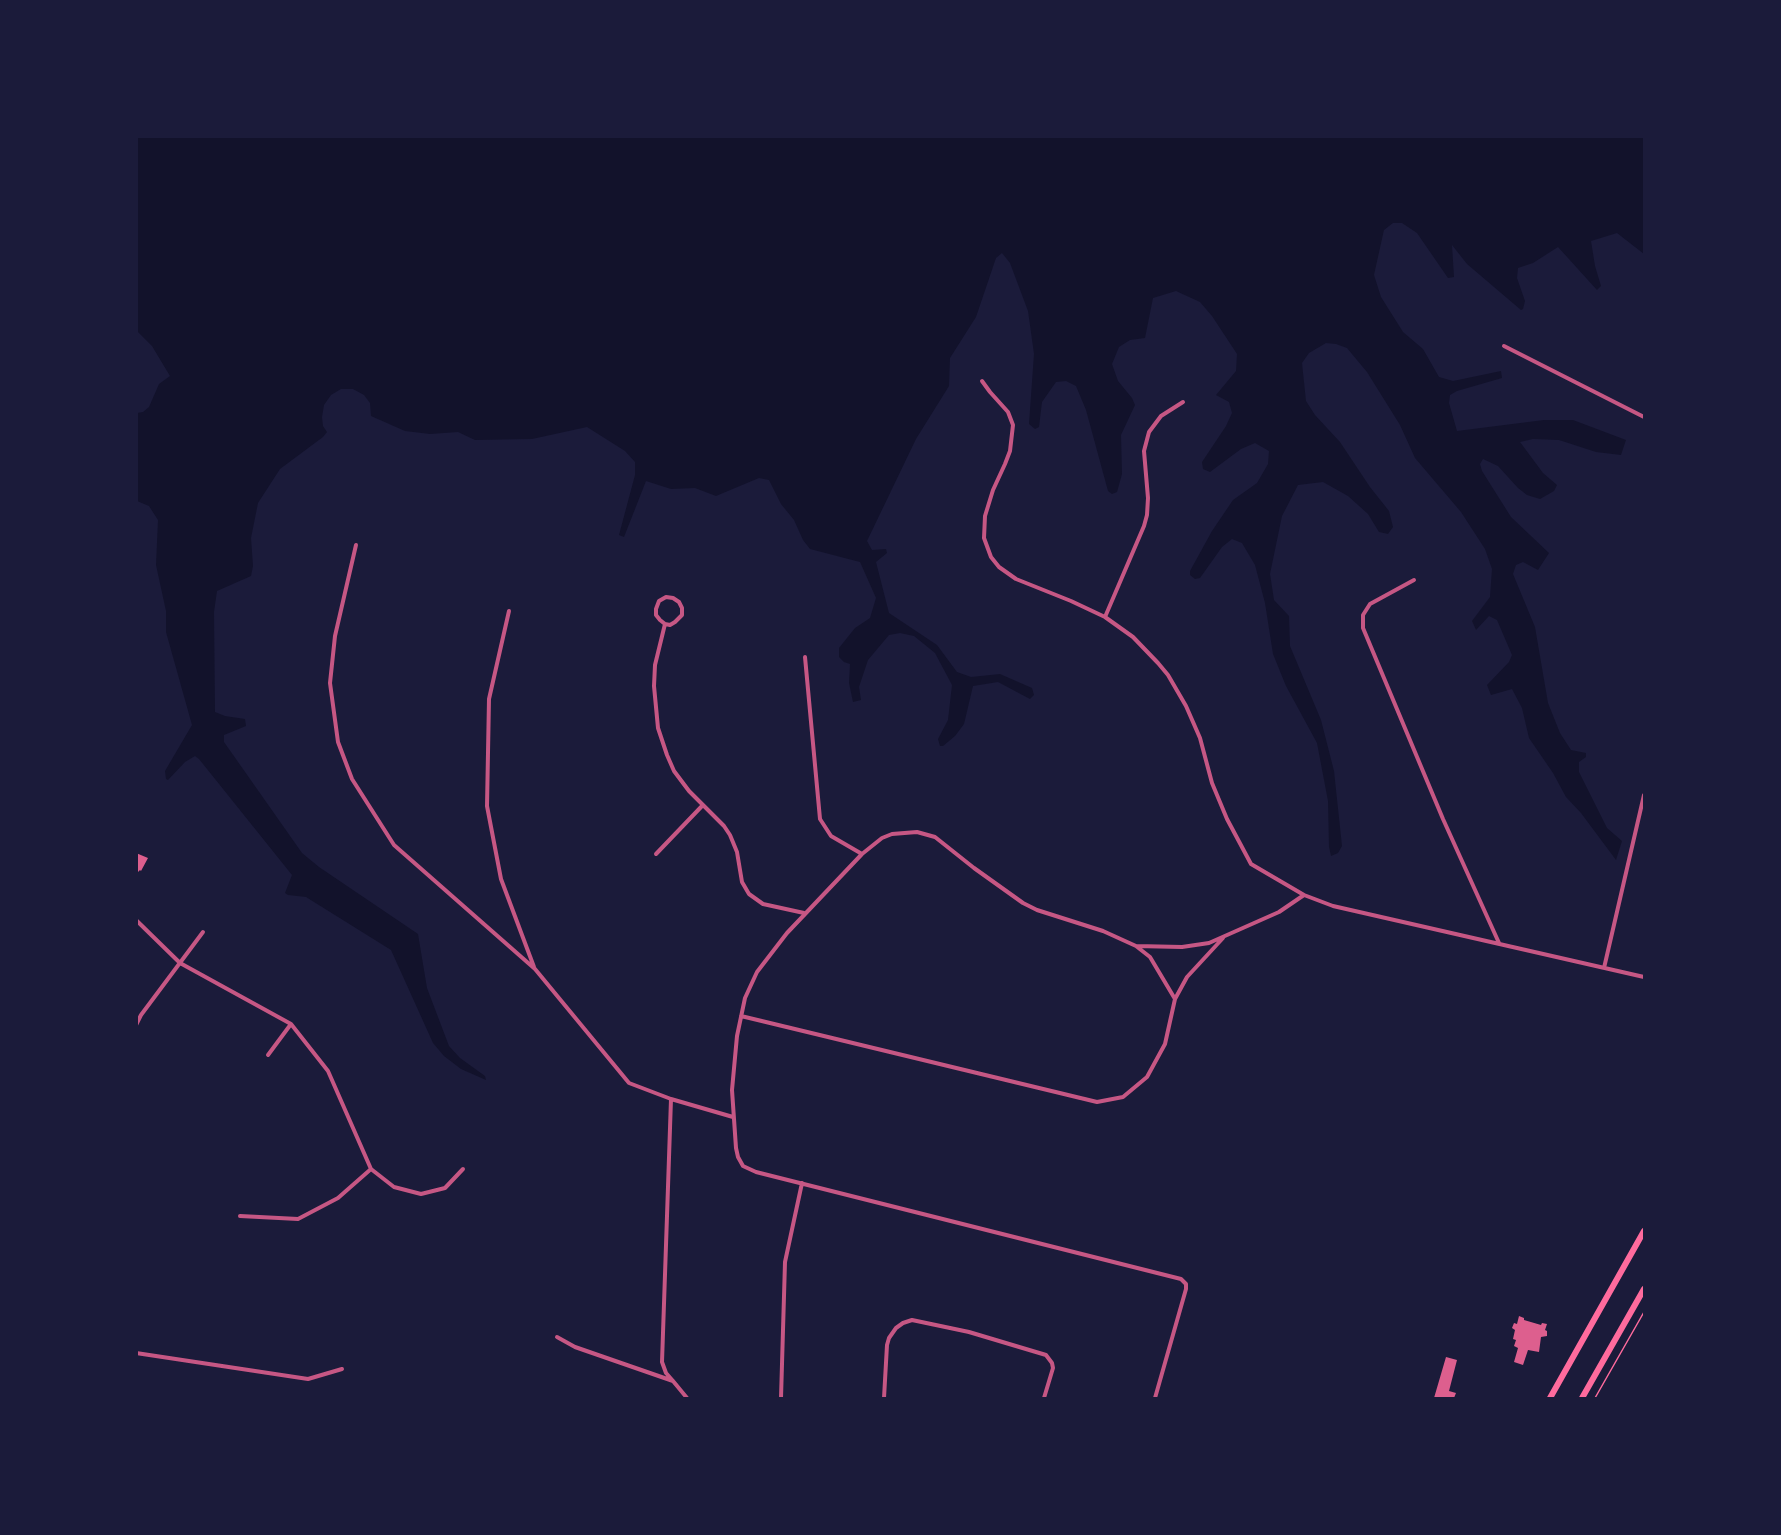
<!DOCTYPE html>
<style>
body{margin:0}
#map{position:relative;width:1781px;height:1535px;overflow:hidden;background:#1b1b3a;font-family:Lora,serif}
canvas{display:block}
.frame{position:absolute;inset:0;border:138px solid #1b1b3a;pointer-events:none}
</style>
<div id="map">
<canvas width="1781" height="1535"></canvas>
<div class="frame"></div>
</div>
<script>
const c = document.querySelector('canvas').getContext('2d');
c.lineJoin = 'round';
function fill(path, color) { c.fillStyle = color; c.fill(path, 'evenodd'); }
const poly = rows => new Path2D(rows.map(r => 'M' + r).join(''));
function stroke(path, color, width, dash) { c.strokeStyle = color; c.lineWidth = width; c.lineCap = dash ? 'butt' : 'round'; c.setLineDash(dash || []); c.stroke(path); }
const water = poly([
 [137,136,1644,137,1644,254,1617,233,1591,241,1595,266,1601,286,1597,290,1558,247,1533,263,1518,268,1517,278,1525,301,1523,309,1521,310,1467,264,1452,245,1454,277,1448,278,1417,233,1402,223,1393,223,1384,230,1374,275,1381,297,1398,324,1403,332,1423,349,1439,377,1453,381,1501,371,1502,378,1457,391,1450,395,1449,403,1457,431,1544,420,1573,420,1626,440,1621,455,1596,452,1559,440,1533,439,1520,442,1543,473,1557,485,1554,491,1540,499,1527,495,1518,488,1498,466,1483,459,1480,464,1482,471,1511,517,1549,553,1538,570,1523,562,1516,565,1513,574,1535,627,1548,703,1560,733,1571,750,1586,753,1586,757,1579,762,1579,772,1607,828,1622,841,1616,860,1581,813,1566,797,1553,773,1529,738,1522,708,1512,689,1491,695,1487,685,1509,662,1512,655,1497,620,1489,616,1476,630,1472,621,1490,597,1492,569,1485,549,1461,512,1415,458,1400,425,1367,372,1347,348,1336,344,1326,343,1309,353,1302,363,1306,401,1315,415,1340,442,1370,487,1389,511,1393,527,1388,534,1379,532,1368,514,1348,496,1323,482,1298,485,1282,516,1270,574,1274,600,1289,616,1290,646,1321,720,1334,771,1342,846,1338,853,1331,856,1329,847,1328,801,1317,743,1286,686,1273,654,1265,603,1255,565,1242,543,1232,539,1222,547,1200,578,1195,579,1190,575,1190,571,1212,531,1233,500,1257,483,1268,464,1269,451,1255,443,1241,449,1210,472,1203,469,1202,462,1226,426,1232,413,1229,402,1216,395,1236,371,1237,354,1212,316,1200,302,1176,291,1153,298,1145,338,1130,340,1119,347,1112,364,1118,381,1132,398,1135,405,1121,435,1122,474,1117,492,1112,494,1108,491,1086,410,1076,386,1066,381,1056,382,1042,402,1039,427,1035,429,1029,424,1034,354,1028,311,1010,263,1002,253,996,258,976,317,950,358,949,386,916,439,867,541,872,550,886,549,887,553,876,562,889,613,937,645,957,672,971,677,1000,674,1032,688,1034,695,1030,699,998,682,973,686,964,724,955,736,943,746,940,746,938,739,948,720,952,685,935,653,914,636,900,633,889,635,868,660,859,687,861,700,853,702,849,683,850,664,844,662,839,657,839,648,855,628,870,618,876,598,860,562,810,549,803,540,794,520,781,504,769,480,759,478,716,496,695,488,671,489,646,481,624,537,619,535,635,475,635,462,625,451,587,427,532,439,475,440,458,432,430,434,405,431,371,416,370,403,364,395,353,389,341,389,331,395,324,405,322,417,323,426,327,432,323,437,280,469,258,503,251,538,253,566,251,576,217,591,214,612,215,712,225,716,245,719,246,726,224,735,224,742,302,853,319,867,418,934,427,988,449,1046,460,1058,485,1076,486,1080,461,1069,444,1056,433,1043,391,950,306,897,288,895,285,893,292,875,199,759,195,756,185,762,168,780,166,779,165,771,192,725,166,632,166,611,156,565,158,520,149,506,137,501,137,413,143,412,149,407,159,384,170,376,152,346,137,331]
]);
const building = poly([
 [136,853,148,858,141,871,140,870,138,872,136,871],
 [1519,1316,1524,1318,1524,1320,1541,1325,1542,1323,1547,1324,1545,1330,1547,1331,1547,1336,1541,1337,1539,1352,1528,1350,1523,1365,1514,1362,1518,1348,1514,1346,1516,1340,1513,1339,1515,1330,1512,1328,1514,1323,1517,1324],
 [1446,1357,1457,1360,1449,1391,1456,1393,1454,1398,1434,1398]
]);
const path = poly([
 [1595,1398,1644,1312]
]);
const minor = poly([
 [1504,346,1644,417],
 [982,381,990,392,1008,412,1013,425,1010,451,1005,464,993,490,985,516,984,538,991,557,999,567,1016,579,1071,601,1105,617,1133,637,1158,663,1168,675,1186,706,1200,738,1212,783,1227,819,1251,864,1304,895,1333,906,1644,977],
 [356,545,335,636,330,683,338,742,352,779,394,845,535,969,629,1083,671,1099,733,1117],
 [1414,580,1370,604,1363,615,1363,628,1443,819,1499,943],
 [509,611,489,699,487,806,501,879,534,967],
 [1105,617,1144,526,1147,515,1148,498,1144,451,1149,432,1161,416,1183,402],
 [665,624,670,625,675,622,682,615,682,608,679,602,673,598,666,597,659,601,656,609,656,615,660,620,665,624,655,665,654,686,658,728,667,755,674,771,689,791,724,826,730,835,737,852,742,882,749,894,763,904,804,913],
 [805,657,820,819,831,836,862,854],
 [656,854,702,806],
 [136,920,180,963,291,1024,328,1071,371,1169,394,1187,421,1194,445,1188,463,1169],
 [1136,946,1150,957,1175,999],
 [1604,968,1644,795],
 [741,1016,1097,1102,1123,1097,1147,1077,1165,1044,1175,999,1187,977,1223,938],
 [136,1025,141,1015,203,932],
 [268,1055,291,1024],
 [671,1099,662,1362,666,1373,673,1381],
 [240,1216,298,1219,338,1198,371,1169],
 [557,1337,575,1347,673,1381,687,1398],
 [136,1353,308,1379,342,1369],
 [781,1398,785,1262,802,1183],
 [884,1398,887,1345,889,1338,896,1328,903,1323,912,1320,969,1332,1046,1355,1052,1363,1053,1368,1044,1398],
 [1155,1398,1186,1289,1186,1284,1181,1279,756,1172,743,1166,738,1157,736,1148,732,1090,737,1036,745,998,757,972,787,933,862,854,882,838,892,834,917,832,935,837,974,868,1023,903,1037,910,1103,931,1136,946,1182,947,1209,943,1279,912,1304,895]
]);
const primary = poly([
 [1550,1398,1644,1231],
 [1582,1398,1644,1289]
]);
fill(water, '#12122b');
fill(building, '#dd5f8e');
stroke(path, '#ff6b9d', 1.5);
stroke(minor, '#c65784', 4);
stroke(primary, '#ff6b9d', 6);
</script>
